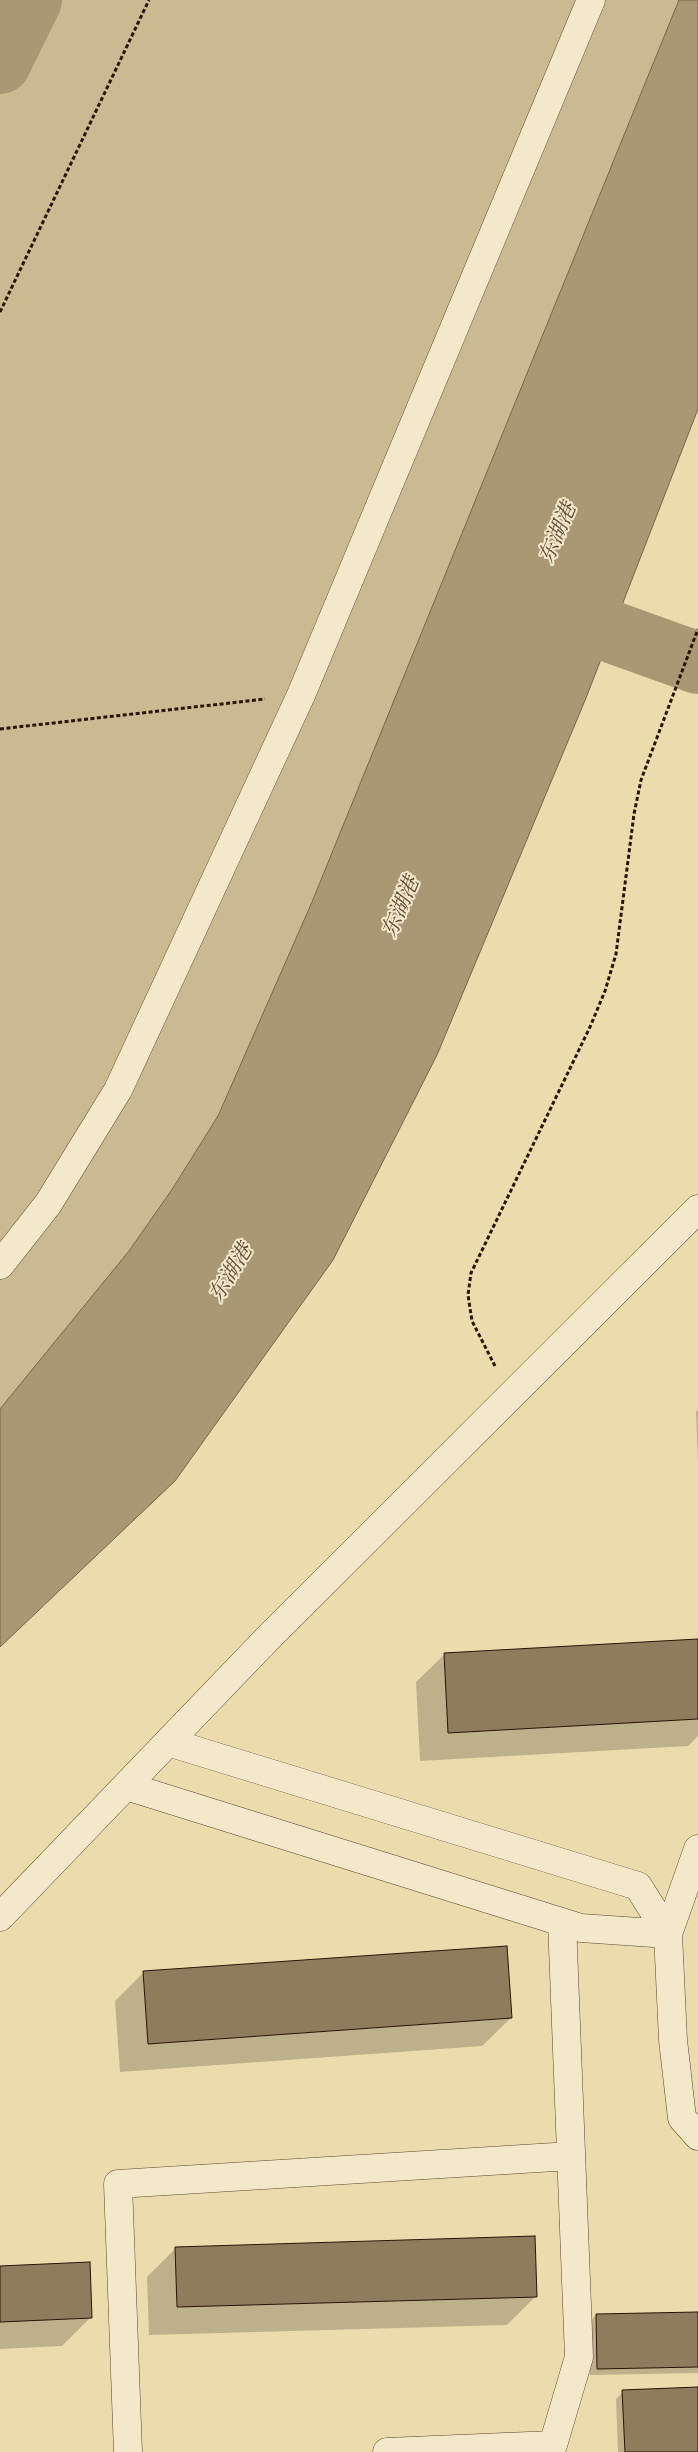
<!DOCTYPE html>
<meta charset="utf-8">
<style>
body{margin:0}
canvas{display:block;background:#ecdcad}
</style>
<canvas width="698" height="2452"></canvas>
<script>
const c = document.querySelector('canvas').getContext('2d');
c.lineJoin = 'round';
function fill(path, color) { c.fillStyle = color; c.fill(path, 'evenodd'); }
const poly = rows => new Path2D(rows.map(r => 'M' + r).join(''));
function stroke(path, color, width, dash) { c.strokeStyle = color; c.lineWidth = width; c.lineCap = dash ? 'butt' : 'round'; c.setLineDash(dash || []); c.stroke(path); }
function drawText(font, color, halo, rows, align = 'center') {
  c.font = font + ' Vollkorn,"Noto Serif SC",serif'; c.lineWidth = 4; c.setLineDash([]); c.textBaseline = 'middle'; c.strokeStyle = halo; c.fillStyle = color; for (const [text, x, y, turn = 0] of rows) {
    c.save(); c.translate(x, y); c.rotate((+turn || 0) * Math.PI / 180); c.textAlign = isNaN(turn) ? turn : align; if (halo) c.strokeText(text, 0, 0); c.fillText(text, 0, 0); c.restore();
  }
}
const green = poly([
 [0,0,679,0,312,902,218,1116,173,1188,129,1251,0,1409]
]);
const water = poly([
 [679,0,698,0,698,409,586,698,437,1055,333,1260,175,1481,0,1647,0,1409,129,1251,173,1188,218,1116,312,902,679,0]
]);
const shadow = poly([
 [698,1410,698,1465,696,1412],
 [698,1640,698,1736,688,1746,420,1761,416,1682,445,1654],
 [144,1972,511,2018,482,2046,120,2072,115,2001],
 [176,2248,536,2296,507,2325,149,2335,147,2277],
 [0,2268,91,2317,62,2346,0,2349],
 [698,2314,698,2373,590,2375,589,2322,596,2315],
 [698,2388,698,2452,618,2452,616,2399,623,2392]
]);
const river = poly([
 [0,63,31,0],
 [531,603,698,663]
]);
const building = poly([
 [698,1639,698,1719,448,1733,444,1653,698,1639],
 [507,1946,512,2018,148,2044,143,1971,507,1946],
 [535,2236,537,2297,177,2307,175,2247,535,2236],
 [90,2262,92,2318,0,2322,0,2266,90,2262],
 [698,2312,698,2367,597,2369,596,2314,698,2312],
 [698,2387,698,2452,625,2452,622,2390,698,2387]
]);
const path = poly([
 [0,312,149,0],
 [0,729,265,699],
 [495,1366,472,1321,468,1295,471,1273,590,1027,605,991,616,954,634,814,641,780,698,629]
]);
const minor = poly([
 [0,1265,48,1204,118,1090,301,695,591,0],
 [126,1786,581,1928,668,1934,638,1886,168,1742],
 [698,1849,668,1934,673,2040,682,2118,698,2136],
 [0,1917,268,1638,698,1209],
 [128,2452,118,2184,571,2156],
 [387,2452,553,2445,579,2357,562,1922]
]);
const waterNames = [
 ["东湖港",560,534,-67],
 ["东湖港",403,908,-67],
 ["东湖港",233,1274,-59]
];
fill(green, '#cbba91');
fill(water, '#aa9875');
stroke(water, '#776349', 1);
fill(shadow, '#0003');
stroke(river, '#aa9875', 62);
fill(building, '#8f7c5d');
stroke(building, '#2a1307', 1);
stroke(minor, '#5a4530', 29);
stroke(path, '#2a1307', 3, [4, 2.5]);
stroke(minor, '#f3e8ca', 28);
drawText('italic 21px', '#5d4833', '#f3e8ca', waterNames);
</script>
